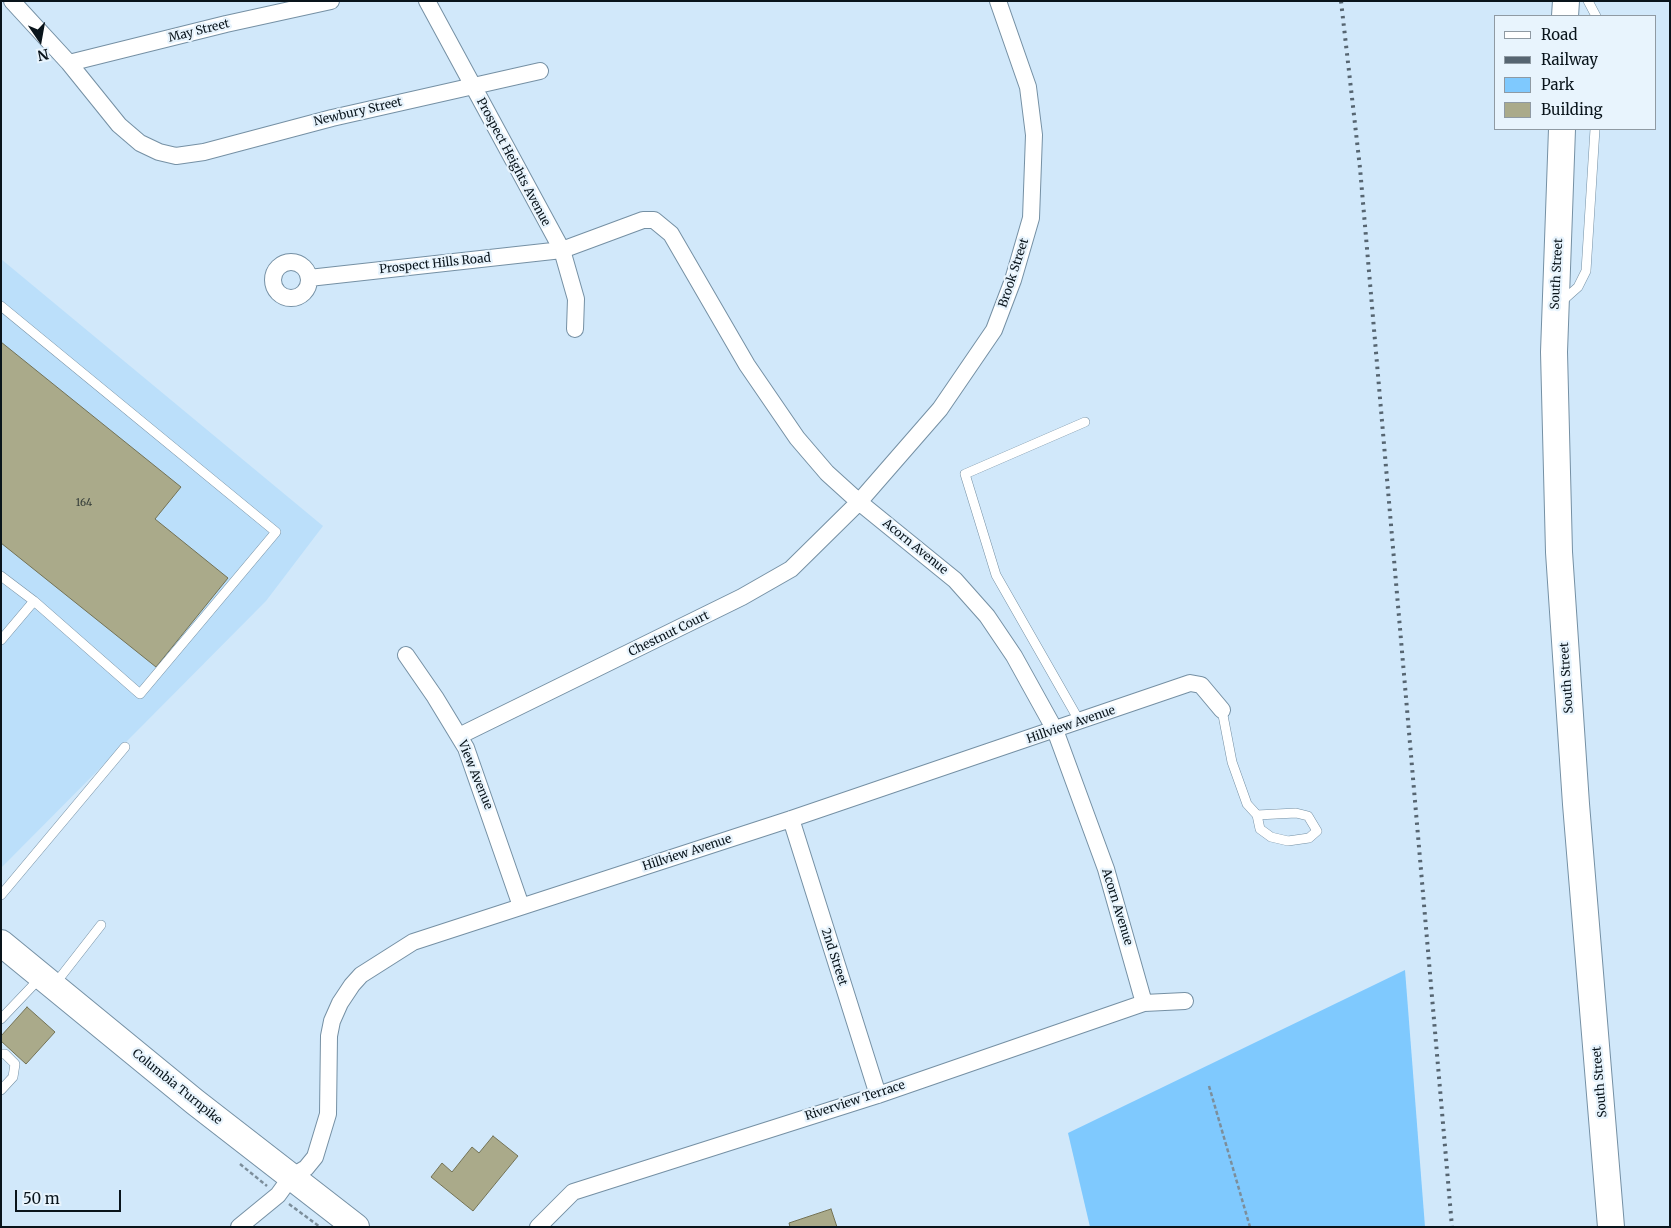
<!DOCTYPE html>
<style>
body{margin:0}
#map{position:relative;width:1671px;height:1228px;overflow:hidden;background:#d1e8fa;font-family:Merriweather,serif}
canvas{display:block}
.frame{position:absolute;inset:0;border:2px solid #09141b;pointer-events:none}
.legend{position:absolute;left:1494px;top:15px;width:162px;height:115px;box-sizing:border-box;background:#e8f4fd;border:1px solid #8f9aa3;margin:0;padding:6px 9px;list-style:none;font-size:15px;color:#09141b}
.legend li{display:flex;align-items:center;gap:10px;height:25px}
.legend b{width:25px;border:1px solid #8f9aa3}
.north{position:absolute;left:15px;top:15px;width:50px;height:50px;-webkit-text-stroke:4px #e8f4fd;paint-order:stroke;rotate:168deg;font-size:14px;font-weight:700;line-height:20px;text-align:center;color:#09141b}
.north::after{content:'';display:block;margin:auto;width:18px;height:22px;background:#09141b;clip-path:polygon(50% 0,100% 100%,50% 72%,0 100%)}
.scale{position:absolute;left:15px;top:1190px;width:106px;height:22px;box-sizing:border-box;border:2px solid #09141b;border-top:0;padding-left:6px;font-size:15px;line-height:18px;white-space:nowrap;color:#09141b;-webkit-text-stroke:4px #e8f4fd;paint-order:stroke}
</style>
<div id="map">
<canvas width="1671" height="1228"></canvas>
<div class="frame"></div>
<ul class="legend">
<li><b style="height:6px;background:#fff"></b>Road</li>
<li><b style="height:6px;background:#566571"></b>Railway</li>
<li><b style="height:14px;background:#7fc9fe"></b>Park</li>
<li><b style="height:14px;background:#aaaa8a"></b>Building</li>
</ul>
<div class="north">N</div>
<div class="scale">50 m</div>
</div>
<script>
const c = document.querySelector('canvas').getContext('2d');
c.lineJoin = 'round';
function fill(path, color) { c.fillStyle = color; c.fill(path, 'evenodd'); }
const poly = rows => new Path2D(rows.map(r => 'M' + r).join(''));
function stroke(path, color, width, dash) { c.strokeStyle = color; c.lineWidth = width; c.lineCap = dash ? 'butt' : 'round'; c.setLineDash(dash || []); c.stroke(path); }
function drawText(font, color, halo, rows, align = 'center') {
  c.font = font + ' Merriweather,serif'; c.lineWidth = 4.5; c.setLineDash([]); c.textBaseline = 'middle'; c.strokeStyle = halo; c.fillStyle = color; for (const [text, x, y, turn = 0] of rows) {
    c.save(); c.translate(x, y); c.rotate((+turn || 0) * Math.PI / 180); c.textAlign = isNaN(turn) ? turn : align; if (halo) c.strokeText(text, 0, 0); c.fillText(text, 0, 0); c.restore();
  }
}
const built = poly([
 [1,259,323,526,266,601,1,868]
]);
const green = poly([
 [1405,970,1425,1227,1090,1227,1068,1133]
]);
const building = poly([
 [1,342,181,487,155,519,228,578,156,667,1,543,1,342],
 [27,1007,55,1032,26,1064,1,1041,1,1036,27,1007],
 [493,1136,518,1156,473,1211,431,1177,442,1163,452,1172,472,1147,479,1153,493,1136],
 [831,1209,837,1227,790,1227,789,1223,831,1209]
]);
const path = poly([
 [1209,1086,1250,1227],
 [240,1164,267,1186],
 [289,1204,320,1227]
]);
const service = poly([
 [1588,1,1596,16],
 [1560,303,1578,287,1586,271,1595,129],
 [1,306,276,532,140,694,34,601,1,640],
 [1,576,34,601],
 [1222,710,1232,762,1247,804,1257,815,1296,813,1308,816,1317,831,1309,838,1288,841,1271,837,1260,829,1257,815],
 [1080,722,996,575,965,474,1085,422],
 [1,895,125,747],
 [55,984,101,925],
 [1,1019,40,978],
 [1,1054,5,1054,15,1064,13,1077,1,1090]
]);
const minor = poly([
 [12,1,69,63,119,125,140,143,159,152,176,156,204,152,332,118,540,71],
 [427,1,562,250,576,299,575,329],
 [69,63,226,24,331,1],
 '273 280a18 18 0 1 1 36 0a18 18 0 1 1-36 0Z',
 [309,278,562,250,643,220,654,220,671,234,747,365,797,438,827,473,859,502,955,580,987,616,1014,656,1055,730,1106,869,1144,1003],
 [406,655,435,697,466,748,521,906],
 [459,736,742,597,791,569,859,502,940,409,994,330,1013,280,1031,218,1034,135,1028,87,998,1],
 [791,819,878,1095],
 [239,1227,278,1195,291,1177,306,1168,315,1157,328,1114,329,1036,332,1021,340,1003,352,985,361,975,413,942,791,819,1190,683,1201,685,1222,710],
 [538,1227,573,1192,878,1095,1144,1003,1185,1001]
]);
const primary = poly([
 [1565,16,1566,1],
 [1562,129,1554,352,1559,552,1576,804,1611,1227],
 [1,943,195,1102,356,1227]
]);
const rail = poly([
 [1341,1,1360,168,1452,1227]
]);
const numberNames = [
 ["164",84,503]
];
const streetNames = [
 ["May Street",199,31,-14],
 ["Newbury Street",358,112,-13],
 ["Prospect Heights Avenue",513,162,62],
 ["Prospect Hills Road",435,264,-6],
 ["Brook Street",1014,273,-72],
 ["South Street",1557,274,-87],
 ["Acorn Avenue",915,547,39],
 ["Chestnut Court",669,634,-26],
 ["South Street",1567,678,-94],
 ["Hillview Avenue",1071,725,-19],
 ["View Avenue",475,775,68],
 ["Hillview Avenue",687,853,-18],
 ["Acorn Avenue",1117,907,73],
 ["2nd Street",834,957,72],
 ["South Street",1600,1082,-95],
 ["Columbia Turnpike",177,1087,39],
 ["Riverview Terrace",855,1101,-18]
];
fill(built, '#bbdffa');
fill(green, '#7fc9fe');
fill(building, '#aaaa8a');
stroke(building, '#737255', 1);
stroke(service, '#7590a4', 10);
stroke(minor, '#7590a4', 18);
stroke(primary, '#7590a4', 28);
stroke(path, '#7c8e9b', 2.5, [4, 2.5]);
stroke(service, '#fff', 9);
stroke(minor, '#fff', 16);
stroke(primary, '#fff', 26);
stroke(rail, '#566571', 4, [2.5, 5]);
drawText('10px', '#313a37', null, numberNames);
drawText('12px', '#09141b', '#e8f4fd', streetNames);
</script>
